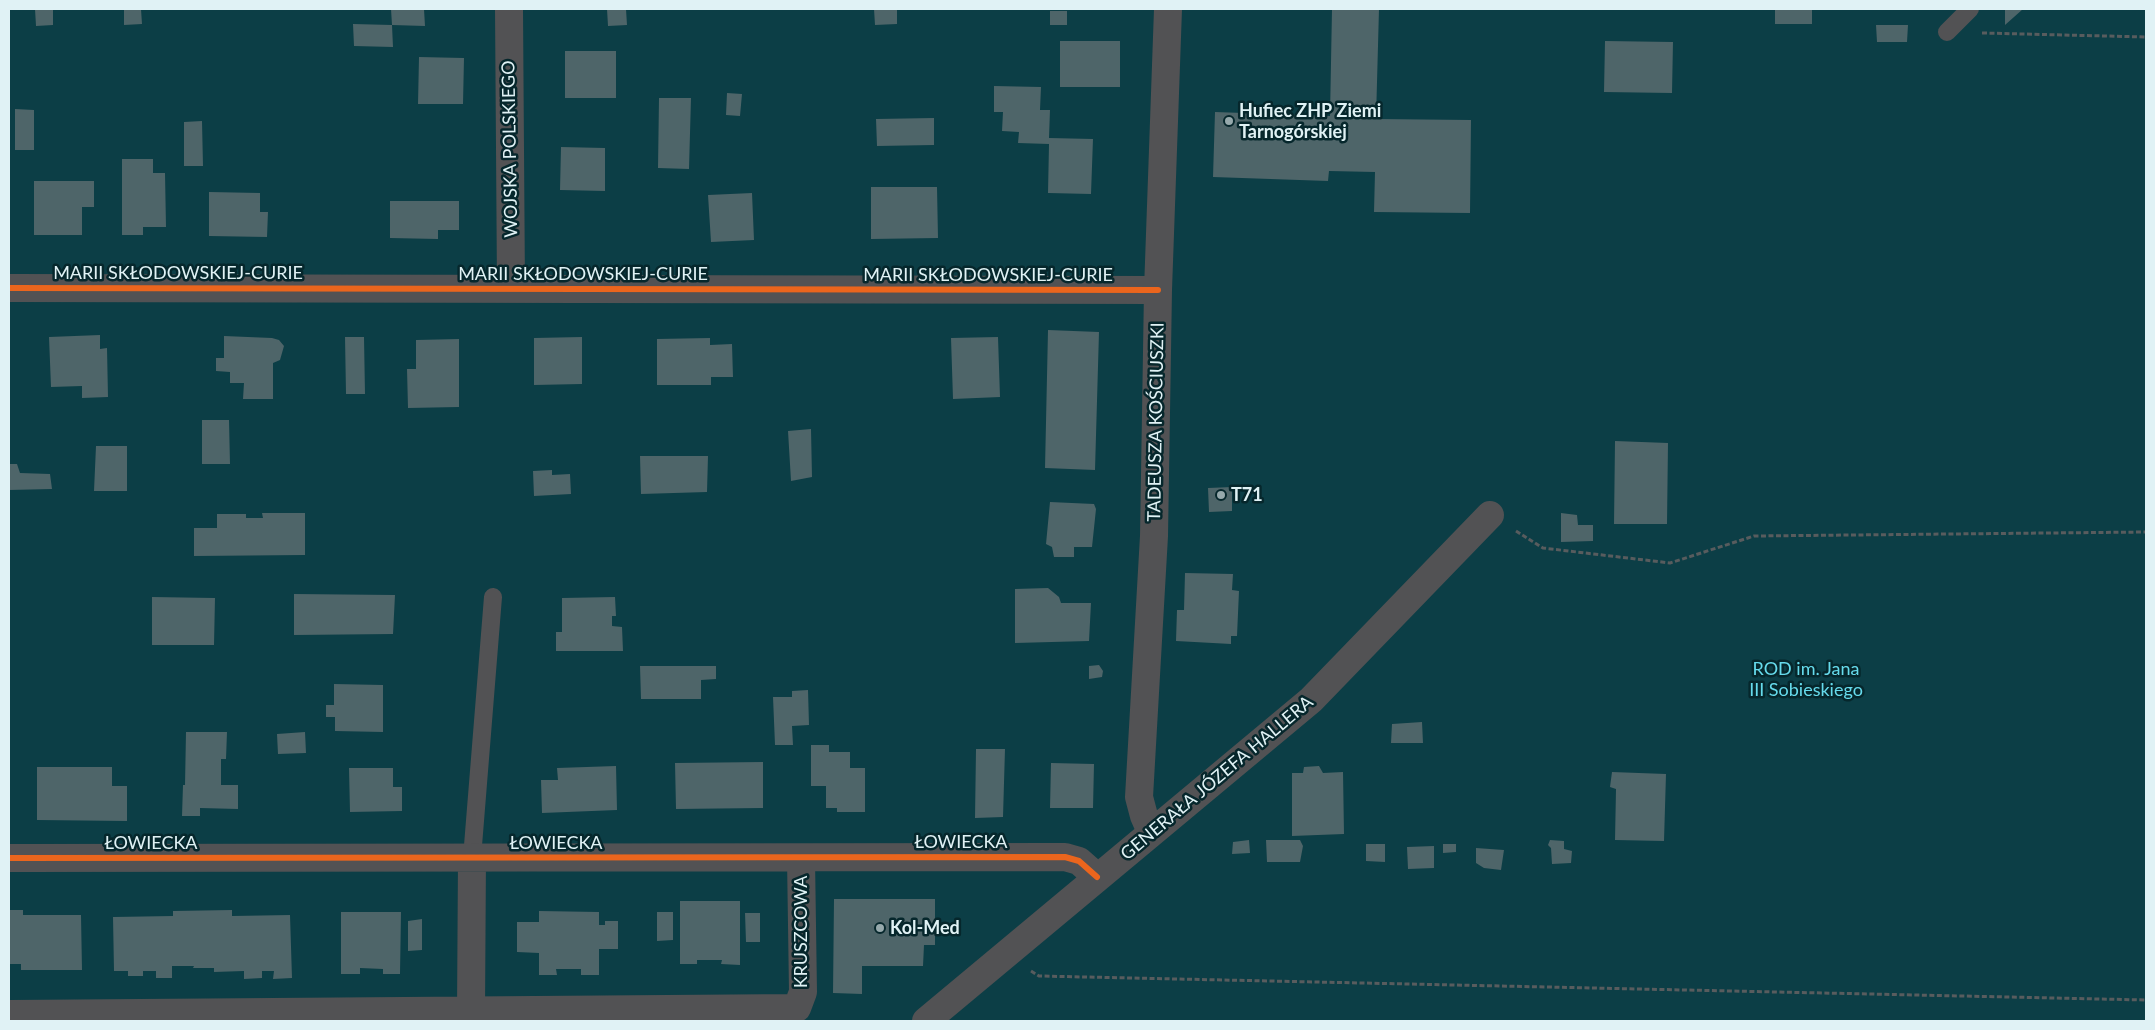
<!DOCTYPE html>
<meta charset="utf-8">
<style>
body{margin:0}
#map{position:relative;width:2155px;height:1030px;overflow:hidden;background:#0e2124;font-family:Lato,sans-serif}
canvas{display:block}
.frame{position:absolute;inset:0;border:10px solid #e0f2f5;pointer-events:none}
</style>
<div id="map">
<canvas width="2155" height="1030"></canvas>
<div class="frame"></div>
</div>
<script>
const c = document.querySelector('canvas').getContext('2d');
c.lineJoin = 'round';
function fill(path, color) { c.fillStyle = color; c.fill(path, 'evenodd'); }
const poly = rows => new Path2D(rows.map(r => 'M' + r).join(''));
function stroke(path, color, width, dash) { c.strokeStyle = color; c.lineWidth = width; c.lineCap = dash ? 'butt' : 'round'; c.setLineDash(dash || []); c.stroke(path); }
function drawText(font, color, halo, rows, align = 'center') {
  c.font = font + ' Lato,sans-serif'; c.lineWidth = 5; c.setLineDash([]); c.textBaseline = 'middle'; c.strokeStyle = halo; c.fillStyle = color; for (const [text, x, y, turn = 0] of rows) {
    c.save(); c.translate(x, y); c.rotate((+turn || 0) * Math.PI / 180); c.textAlign = isNaN(turn) ? turn : align; if (halo) c.strokeText(text, 0, 0); c.fillText(text, 0, 0); c.restore();
  }
}
const green = poly([
 [9,9,2146,9,2146,1021,9,1021]
]);
const building = poly([
 [35,9,53,9,53,25,36,26],
 [124,9,141,9,142,24,124,25],
 [391,9,424,9,425,26,392,25],
 [607,9,626,9,627,25,608,26],
 [874,9,897,9,897,24,875,25],
 [1332,9,1379,9,1376,119,1471,120,1470,213,1374,212,1375,172,1329,171,1328,181,1213,177,1215,112,1330,116],
 [1775,9,1812,9,1812,24,1775,24],
 [2005,9,2023,9,2005,25],
 [1050,11,1067,11,1067,25,1050,25],
 [353,24,392,25,393,47,354,46],
 [1876,25,1908,25,1907,42,1877,42],
 [1060,41,1120,41,1120,87,1060,87],
 [1605,41,1673,42,1672,93,1604,92],
 [565,51,616,51,616,98,565,98],
 [419,57,464,58,463,104,418,104],
 [994,86,1041,87,1040,110,1050,110,1049,138,1093,139,1091,194,1048,193,1049,144,1018,143,1019,132,1002,131,1003,112,994,112],
 [727,93,742,94,740,116,726,115],
 [659,98,691,98,689,169,658,168],
 [15,109,34,110,34,150,15,150],
 [934,118,934,145,877,146,876,119],
 [202,121,203,166,184,166,184,122],
 [561,147,605,148,605,191,560,190],
 [122,159,153,159,153,173,165,173,166,227,143,227,143,235,122,235],
 [34,181,94,181,94,207,82,207,82,235,34,235],
 [871,187,937,187,938,238,871,239],
 [209,192,260,193,260,212,268,212,267,237,209,236],
 [752,193,754,240,711,242,708,195],
 [390,201,459,201,459,230,438,230,438,239,390,238],
 [1048,330,1099,332,1095,470,1045,468],
 [100,335,100,349,107,348,108,397,82,398,82,386,51,387,49,337],
 [224,336,272,338,279,340,284,346,280,360,273,363,273,399,243,399,244,383,230,383,230,372,216,371,216,358,224,358],
 [345,337,364,337,365,394,346,394],
 [582,337,582,384,534,385,534,338],
 [998,337,1000,397,953,399,951,338],
 [710,338,710,345,732,344,733,377,711,377,711,385,657,385,657,339],
 [459,339,459,407,408,408,407,369,416,369,416,340],
 [202,420,229,420,230,464,202,464],
 [811,429,812,477,791,481,788,431],
 [1615,441,1668,443,1667,524,1614,524],
 [96,446,127,446,127,491,94,491],
 [640,456,708,456,707,492,641,494],
 [9,464,17,464,20,473,50,474,52,489,9,490],
 [552,470,552,475,570,474,571,494,534,496,533,471],
 [1232,487,1232,511,1209,512,1208,488],
 [1050,502,1094,504,1096,509,1092,547,1074,547,1074,557,1054,557,1052,547,1046,544],
 [262,513,305,513,305,555,194,556,194,528,217,528,217,514,246,514,246,518,263,518],
 [1561,513,1577,515,1578,525,1593,525,1593,541,1561,542],
 [1185,573,1233,574,1232,590,1239,591,1237,636,1231,636,1231,644,1176,641,1177,610,1184,610],
 [1048,588,1059,597,1061,603,1091,603,1089,641,1015,643,1015,589],
 [294,594,395,595,393,634,294,635],
 [152,597,215,598,214,645,152,645],
 [615,597,616,616,612,616,612,626,622,627,623,651,556,651,556,632,562,632,562,598],
 [1099,665,1103,671,1102,677,1089,679,1089,666],
 [640,666,716,666,716,679,701,680,701,699,641,699],
 [334,684,383,685,383,732,335,731,335,717,326,717,326,705,334,705],
 [808,690,809,725,792,726,793,745,775,745,773,697,792,697,792,691],
 [1422,722,1423,743,1391,743,1392,724],
 [186,732,227,732,226,759,221,759,221,785,238,785,238,809,200,808,200,816,182,816,183,785,185,785],
 [305,732,306,753,278,754,277,734],
 [811,745,829,745,829,752,850,752,850,768,865,768,865,812,837,812,837,808,826,808,826,786,811,786],
 [976,749,1005,749,1003,817,975,818],
 [763,762,763,808,676,809,675,763],
 [1051,763,1094,764,1093,808,1050,808],
 [616,766,617,810,542,813,541,780,558,780,557,768],
 [1319,766,1323,773,1343,772,1344,834,1292,836,1292,773,1303,773,1304,767],
 [37,767,112,767,112,786,127,786,127,821,37,820],
 [349,768,393,768,393,787,402,787,402,811,350,812],
 [1612,772,1666,774,1664,841,1615,840,1616,789,1610,787],
 [1249,840,1250,853,1232,854,1233,842],
 [1266,840,1300,840,1303,846,1300,862,1267,862],
 [1550,840,1564,841,1564,849,1572,851,1571,863,1552,864,1551,848,1548,845],
 [1366,844,1385,844,1385,862,1366,861],
 [1443,844,1456,844,1456,852,1443,853],
 [1434,846,1434,868,1408,869,1407,847],
 [1476,848,1504,850,1501,870,1484,868,1476,863],
 [834,899,935,899,935,945,924,945,923,966,862,966,862,994,833,993],
 [680,901,740,901,740,965,721,964,722,960,697,960,697,964,680,964],
 [9,910,23,910,23,915,81,915,82,970,21,970,21,964,9,964],
 [232,910,232,916,290,915,292,978,273,979,274,971,262,971,262,978,244,979,244,971,214,972,214,968,193,968,194,966,172,966,172,978,156,978,156,971,143,971,143,976,128,976,128,971,114,971,113,917,173,916,173,911],
 [539,911,599,912,599,925,605,925,605,921,618,921,618,949,599,949,599,975,581,975,581,969,556,969,557,975,539,975,539,953,517,952,517,922,539,922],
 [341,912,401,912,400,974,383,974,383,969,360,968,360,974,341,974],
 [657,912,673,912,673,940,657,941],
 [745,913,760,913,760,942,746,942],
 [422,919,422,950,408,951,408,921]
]);
const path = poly([
 [1982,33,2146,37],
 [1516,531,1543,548,1670,563,1754,536,2146,532],
 [1031,971,1039,976,2146,1000]
]);
const service = poly([
 [1947,32,1970,9],
 [472,858,493,597]
]);
const minor = poly([
 [509,9,511,289],
 [9,288,1158,290],
 [1151,832,1144,816,1139,797,1154,536,1158,290,1168,9],
 [9,858,1065,857,1079,861,1097,877],
 [471,1011,472,858],
 [9,1014,797,1008,803,992,801,858],
 [926,1021,1311,700,1490,515]
]);
const cycleway = poly([
 [9,288,1158,290],
 [9,858,1065,857,1079,861,1097,877]
]);
const markers = [
 [1229,121,5,"#96a9ac"],
 [1221,495,5,"#96a9ac"],
 [880,928,5,"#96a9ac"]
];
const poiNames = [
 ["Hufiec ZHP Ziemi",1239,111],
 ["Tarnogórskiej",1239,132],
 ["T71",1231,495],
 ["Kol-Med",890,928]
];
const streetNames = [
 ["WOJSKA POLSKIEGO",510,149,-91],
 ["MARII SKŁODOWSKIEJ-CURIE",178,273],
 ["MARII SKŁODOWSKIEJ-CURIE",583,274],
 ["MARII SKŁODOWSKIEJ-CURIE",988,275],
 ["TADEUSZA KOŚCIUSZKI",1156,422,-89],
 ["GENERAŁA JÓZEFA HALLERA",1217,778,-40],
 ["ŁOWIECKA",961,842],
 ["ŁOWIECKA",151,843],
 ["ŁOWIECKA",556,843],
 ["KRUSZCOWA",801,932,-90]
];
const parkNames = [
 ["ROD im. Jana",1806,669],
 ["III Sobieskiego",1806,690]
];
fill(green, '#0c3e46');
fill(building, '#4e6569');
stroke(path, '#585c5e', 3, [5, 2.5]);
stroke(service, '#525254', 18);
stroke(minor, '#525254', 28);
stroke(cycleway, '#eb651d', 6);
for (const [x, y, r, color] of markers) { const dot = new Path2D(); dot.arc(x, y, r, 0, 2 * Math.PI); c.fillStyle = color; c.fill(dot); stroke(dot, '#06272c', 2); }
drawText('bold 18px', '#e0f2f5', '#06272c', poiNames, 'left');
drawText('18px', '#e0f2f5', '#06272c', streetNames);
drawText('18px', '#66dbec', '#06272c', parkNames);
</script>
